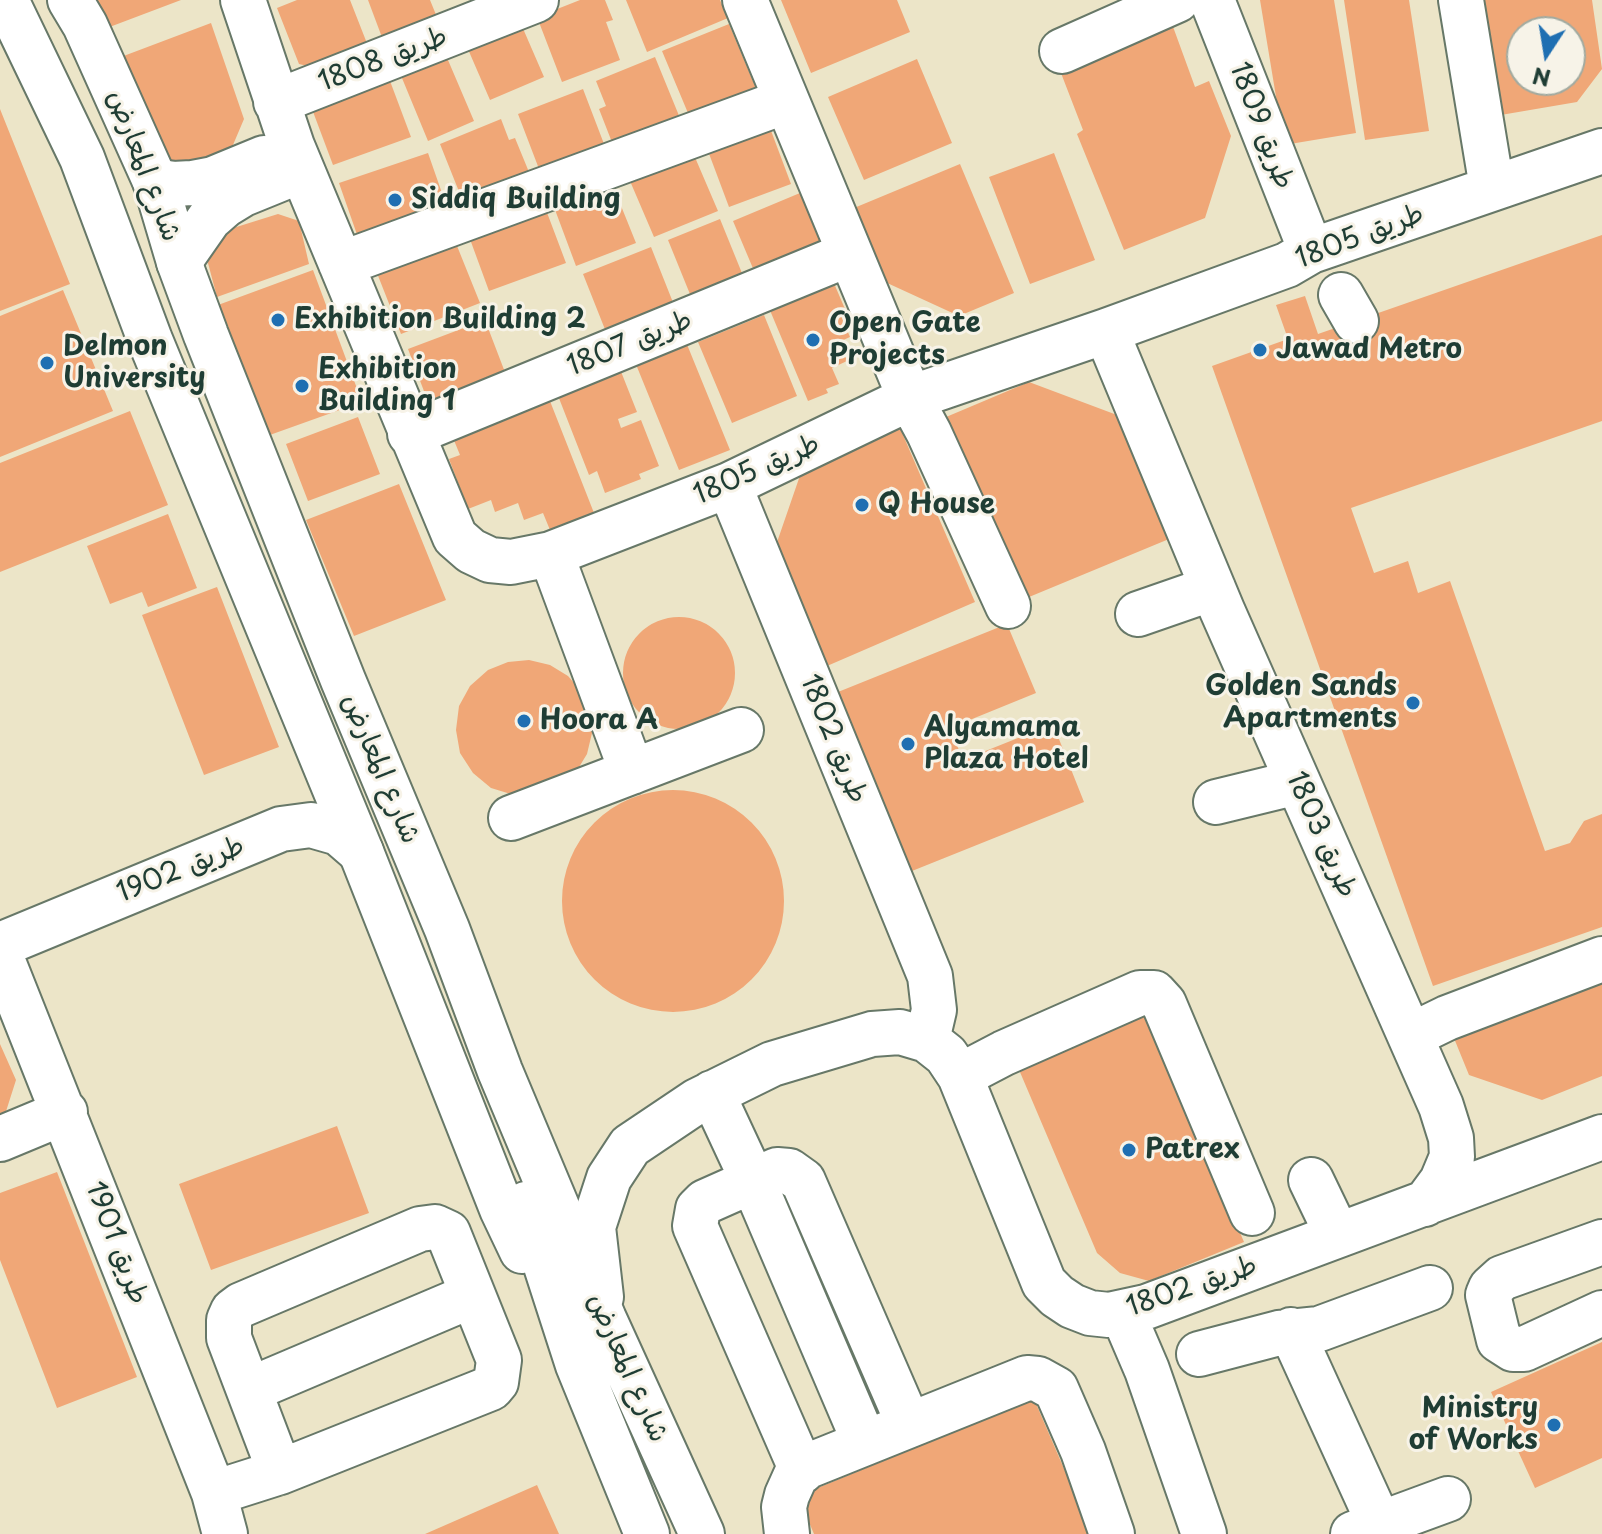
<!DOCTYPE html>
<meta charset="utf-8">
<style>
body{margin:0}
#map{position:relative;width:1602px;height:1534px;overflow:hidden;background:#ece5c8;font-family:"Playpen Sans",sans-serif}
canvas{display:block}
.north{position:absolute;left:1506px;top:16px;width:80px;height:80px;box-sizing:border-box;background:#f7f3e8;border:2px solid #a1aaa0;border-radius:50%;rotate:192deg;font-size:22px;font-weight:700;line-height:32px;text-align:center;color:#1f3d34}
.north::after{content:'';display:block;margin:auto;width:28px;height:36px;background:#1f6fb2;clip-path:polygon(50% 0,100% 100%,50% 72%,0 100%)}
</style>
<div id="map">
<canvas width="1602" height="1534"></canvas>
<div class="north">N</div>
</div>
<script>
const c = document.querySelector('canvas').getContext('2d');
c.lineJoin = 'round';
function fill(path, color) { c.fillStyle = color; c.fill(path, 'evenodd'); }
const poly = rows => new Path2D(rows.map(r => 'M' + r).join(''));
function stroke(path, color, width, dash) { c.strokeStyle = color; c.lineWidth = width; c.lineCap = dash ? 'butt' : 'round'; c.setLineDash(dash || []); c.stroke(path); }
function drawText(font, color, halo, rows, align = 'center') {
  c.font = font + ' "Playpen Sans","Playpen Sans Arabic",sans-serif'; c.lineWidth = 6; c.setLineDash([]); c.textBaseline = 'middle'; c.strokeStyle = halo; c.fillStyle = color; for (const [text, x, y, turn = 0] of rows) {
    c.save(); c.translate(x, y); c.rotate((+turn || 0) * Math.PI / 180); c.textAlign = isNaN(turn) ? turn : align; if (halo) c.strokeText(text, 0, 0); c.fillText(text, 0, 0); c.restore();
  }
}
const building = poly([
 [87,0,181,0,99,31],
 [297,0,350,0,370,51,324,70,299,64,277,8],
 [368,0,430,0,441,27,386,48],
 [580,0,605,0,613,20,606,22,620,60,562,82,537,17],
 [626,0,720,0,728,18,647,52],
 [781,0,897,0,910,32,811,73],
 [1260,0,1334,0,1356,133,1284,145],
 [1344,0,1409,0,1429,131,1365,140],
 [1468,0,1592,0,1602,69,1577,102,1489,117],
 [1522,32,1570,32,1570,80,1522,80],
 [1168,13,1195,87,1209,81,1231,136,1205,218,1124,250,1077,134,1083,130,1054,55],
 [518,17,544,77,490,100,464,40],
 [211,23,244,119,230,152,171,175,113,60],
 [729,24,760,98,693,125,662,51],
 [442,46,474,121,428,141,397,66],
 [655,57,682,123,615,150,599,109,606,106,596,81],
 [917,59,952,143,864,180,828,97],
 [387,73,411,137,333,165,309,101],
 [583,89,609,157,544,182,518,114],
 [0,109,70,284,0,311],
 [501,119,509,140,515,138,531,177,464,204,440,144],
 [767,120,791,184,729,207,705,143],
 [691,148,718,211,654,237,627,174],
 [428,153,450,216,361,246,339,183],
 [1054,153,1095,260,1030,284,989,177],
 [960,164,1014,293,959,316,885,282,854,208],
 [609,176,636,243,576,266,551,199],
 [800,193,827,256,760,285,733,221],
 [543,202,566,263,489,291,467,231],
 [278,214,299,221,309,264,217,297,204,248,214,234],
 [720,219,746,283,694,304,668,240],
 [1602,235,1602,421,1351,508,1374,573,1408,561,1418,593,1450,581,1545,851,1570,843,1584,821,1602,814,1602,927,1433,986,1212,366,1288,339,1276,305,1305,296,1318,334],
 [453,236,480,303,401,334,373,263],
 [651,247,676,310,608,337,583,274],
 [313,270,362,402,267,436,218,305],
 [833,281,848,316,842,318,850,337,839,342,847,361,832,368,839,384,826,389,828,393,808,401,769,308],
 [63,290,113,411,0,457,0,316],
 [764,315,797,396,732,423,698,342],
 [485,320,511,388,430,407,408,349],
 [686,342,730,450,679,470,635,362],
 [618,364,637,412,618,419,621,428,641,420,659,466,639,474,641,479,605,493,597,471,589,475,555,388],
 [1029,382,1117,415,1169,539,1017,602,939,420],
 [548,396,594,513,550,530,543,513,524,520,518,503,495,512,491,500,468,509,449,459,460,455,451,433],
 [130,411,168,505,0,572,0,463],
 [358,417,380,474,308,501,286,444],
 [897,421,975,602,827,666,775,548,805,461],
 [399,484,446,600,354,636,306,520],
 [168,514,197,588,148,607,142,592,110,604,87,546],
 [217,587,279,747,204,775,142,615],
 '623 673a56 56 0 1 1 112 0a56 56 0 1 1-112 0Z',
 [1007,624,1036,693,950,728,963,760,1053,724,1084,802,912,871,838,692],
 [529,660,550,665,568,676,582,692,591,712,592,733,587,754,576,772,514,795,491,788,473,773,460,753,456,730,459,706,470,686,488,670,508,662],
 '562 901a111 111 0 1 1 222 0a111 111 0 1 1-222 0Z',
 [1602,965,1602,1076,1542,1100,1469,1075,1449,1026],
 [1143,1004,1244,1242,1149,1281,1120,1273,1097,1253,1014,1058],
 [0,1044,16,1080,1,1127,0,1127],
 [337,1126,369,1213,211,1270,179,1184],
 [57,1172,137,1377,57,1408,0,1260,0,1193],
 [1602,1342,1602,1458,1535,1488,1491,1392],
 [1034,1399,1071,1485,1081,1481,1104,1534,814,1534,798,1496],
 [537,1485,559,1534,425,1534]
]);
const minor = poly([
 [243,0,292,146,455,537,471,551,490,560,511,562,551,554,729,485,910,398,1106,331,1287,265,1311,251,1602,151],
 [745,0,910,398,929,433,1008,606],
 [1212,0,1311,251],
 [1461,0,1492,188],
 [1062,51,1177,0],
 [276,102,536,0],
 [155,181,173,184,192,183,213,179,264,158],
 [179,262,209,219,225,205,243,194,302,170],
 [341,264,786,101],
 [1341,295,1356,321],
 [1106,331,1222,610,1441,1106,1451,1138,1452,1157,1442,1181,1425,1204],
 [410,434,849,254],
 [729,485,930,976,934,1010,927,1040],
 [551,554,632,772],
 [1138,614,1213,588],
 [1216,802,1298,782],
 [511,818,741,730],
 [0,945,281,829,311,825,339,833,361,852],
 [0,954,214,1493,225,1534],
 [1410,1036,1447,1018,1602,959],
 [960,1076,1004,1053,1140,993,1154,993,1164,1004,1252,1213],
 [712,1093,753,1181,865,1443],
 [0,1139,65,1112],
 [1311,1180,1337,1234],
 [1602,1242,1502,1278,1491,1288,1488,1295,1499,1340,1513,1349,1524,1349,1602,1313],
 [601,1297,593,1227,609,1178,630,1146,697,1101,772,1064,872,1034,900,1032,927,1040,946,1055,960,1076,1044,1283,1057,1296,1072,1306,1090,1313,1109,1315,1146,1307,1602,1137],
 [1123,1314,1147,1370,1204,1534],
 [1291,1330,1384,1534],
 [1199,1354,1279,1333,1319,1329,1430,1288],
 [249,1390,473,1295],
 [802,1471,695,1226,698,1209,705,1202,777,1170,789,1171,803,1181,909,1425],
 [214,1493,280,1472,491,1388,496,1382,499,1360,448,1233,435,1227,420,1229,241,1305,233,1311,229,1320,229,1338,280,1472],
 [787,1534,784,1507,787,1495,796,1475,808,1466,1027,1378,1038,1379,1056,1389,1083,1451,1112,1534],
 [1353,1534,1448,1499]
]);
const major = poly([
 [6,0,82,158,150,340,361,852,502,1209,522,1251],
 [70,0,85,25,155,181,179,262,206,335,343,680,447,929,500,1071,604,1319,702,1534],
 [526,1204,578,1365,647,1534]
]);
const markers = [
 [395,200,8,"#1f6fb2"],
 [278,320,8,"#1f6fb2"],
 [813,340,8,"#1f6fb2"],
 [1260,350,8,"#1f6fb2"],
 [47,363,8,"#1f6fb2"],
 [302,386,8,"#1f6fb2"],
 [862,505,8,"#1f6fb2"],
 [1413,703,8,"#1f6fb2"],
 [524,721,8,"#1f6fb2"],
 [908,744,8,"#1f6fb2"],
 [1129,1150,8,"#1f6fb2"],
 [1554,1425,8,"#1f6fb2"]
];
const streetNames = [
 ["طريق 1808",383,60,-21],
 ["طريق 1809",1261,126,69],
 ["شارع المعارض",143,166,69],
 ["طريق 1805",1360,237,-21],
 ["طريق 1807",630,344,-22],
 ["طريق 1805",757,470,-24],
 ["طريق 1802",833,739,68],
 ["شارع المعارض",380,769,67],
 ["طريق 1803",1321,835,66],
 ["طريق 1902",181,870,-22],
 ["طريق 1901",116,1243,69],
 ["طريق 1802",1192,1287,-19],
 ["شارع المعارض",627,1368,66]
];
const poiNames = [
 ["Siddiq Building",411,200],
 ["Exhibition Building 2",294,320],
 ["Open Gate",829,324],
 ["Projects",829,356],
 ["Delmon",63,347],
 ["University",63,379],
 ["Jawad Metro",1276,350],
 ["Exhibition",318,370],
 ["Building 1",318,402],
 ["Q House",878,505],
 ["Golden Sands",1397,687,"right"],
 ["Apartments",1397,719,"right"],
 ["Hoora A",540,721],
 ["Alyamama",924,728],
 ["Plaza Hotel",924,760],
 ["Patrex",1145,1150],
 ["Ministry",1538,1409,"right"],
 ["of Works",1538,1441,"right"]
];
fill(building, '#f0a777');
stroke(minor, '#677868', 48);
stroke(major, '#677868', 48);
stroke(minor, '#fff', 44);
stroke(major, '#fff', 44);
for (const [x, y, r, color] of markers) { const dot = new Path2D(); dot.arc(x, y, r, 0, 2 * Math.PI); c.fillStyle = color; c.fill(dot); stroke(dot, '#f7f3e8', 3); }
drawText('28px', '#1f3d34', '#f7f3e8', streetNames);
drawText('bold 28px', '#1f3d34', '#f7f3e8', poiNames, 'left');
</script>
